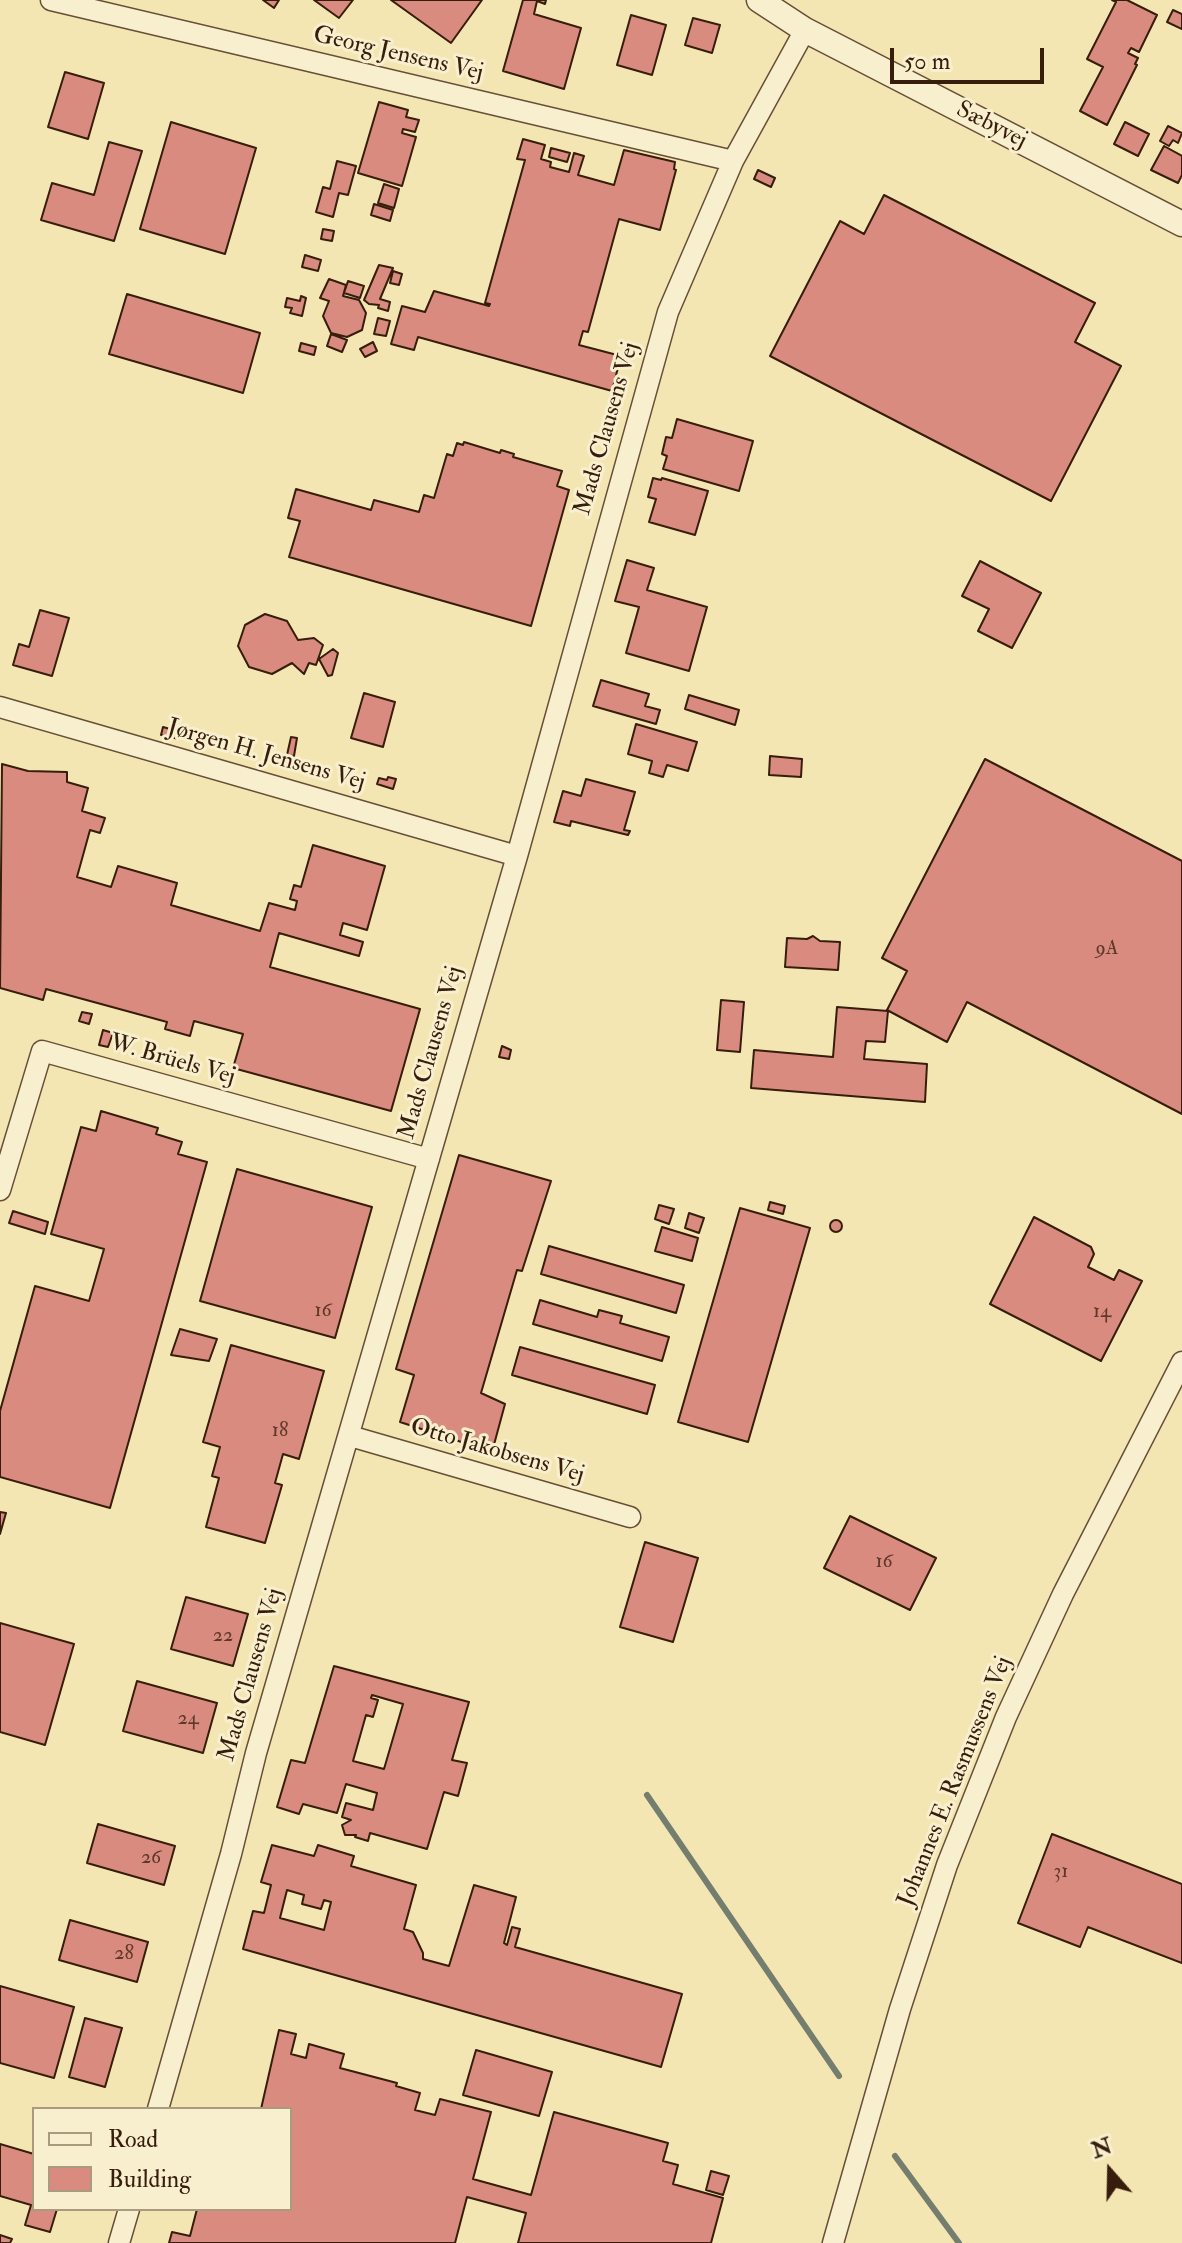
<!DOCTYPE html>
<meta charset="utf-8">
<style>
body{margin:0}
#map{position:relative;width:1182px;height:2243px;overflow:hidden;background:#f4e6b3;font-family:"IM FELL Double Pica",serif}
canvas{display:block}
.legend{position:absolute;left:32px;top:2107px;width:260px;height:104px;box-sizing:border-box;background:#f8efce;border:2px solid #aa9b80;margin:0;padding:10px 14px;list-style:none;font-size:24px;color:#361d0c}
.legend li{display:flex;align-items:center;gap:16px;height:40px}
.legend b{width:40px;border:2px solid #aa9b80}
.north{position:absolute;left:1070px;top:2131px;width:80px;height:80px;-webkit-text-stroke:6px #f8efce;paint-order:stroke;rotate:340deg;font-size:22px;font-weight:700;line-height:32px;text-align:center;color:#361d0c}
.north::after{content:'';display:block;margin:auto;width:28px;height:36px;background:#361d0c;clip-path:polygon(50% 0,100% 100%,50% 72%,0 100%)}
.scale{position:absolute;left:890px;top:48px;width:154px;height:36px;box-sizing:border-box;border:4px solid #361d0c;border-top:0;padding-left:10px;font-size:24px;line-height:28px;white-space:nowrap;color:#361d0c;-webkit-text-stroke:6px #f8efce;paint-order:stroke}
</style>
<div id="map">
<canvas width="1182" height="2243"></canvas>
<ul class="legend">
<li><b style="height:10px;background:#f8efce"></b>Road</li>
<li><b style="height:22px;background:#d98b7f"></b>Building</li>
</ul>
<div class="north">N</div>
<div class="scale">50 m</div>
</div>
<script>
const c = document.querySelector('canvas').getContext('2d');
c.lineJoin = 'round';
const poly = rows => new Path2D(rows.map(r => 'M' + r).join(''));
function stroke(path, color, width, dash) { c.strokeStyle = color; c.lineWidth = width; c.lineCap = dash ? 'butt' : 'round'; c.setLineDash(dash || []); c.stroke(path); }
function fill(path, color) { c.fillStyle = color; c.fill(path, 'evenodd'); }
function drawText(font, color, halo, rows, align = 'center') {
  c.font = font + ' "IM FELL Double Pica",serif'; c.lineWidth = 6; c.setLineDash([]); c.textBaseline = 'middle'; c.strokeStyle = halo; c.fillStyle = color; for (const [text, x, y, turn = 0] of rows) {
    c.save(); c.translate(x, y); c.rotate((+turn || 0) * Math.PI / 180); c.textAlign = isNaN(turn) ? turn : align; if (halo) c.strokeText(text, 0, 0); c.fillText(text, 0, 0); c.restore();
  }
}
const stream = poly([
 [647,1795,839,2076],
 [895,2156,959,2243]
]);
const building = poly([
 [263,0,279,0,274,8,263,0],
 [314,0,353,0,339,18,314,0],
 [391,0,482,0,451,43,391,0],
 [523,0,546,0,545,4,537,1,534,14,581,28,564,89,503,71,523,0],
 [1112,0,1127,0,1157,15,1139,52,1131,48,1128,53,1138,58,1135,64,1137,65,1107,125,1080,111,1103,67,1087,59,1116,2,1112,0],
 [1173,10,1182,14,1182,29,1167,22,1173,10],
 [631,15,666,25,652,75,617,65,631,15],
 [693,18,720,25,712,53,685,45,693,18],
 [65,72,104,83,88,139,48,127,65,72],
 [379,102,408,110,406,117,419,120,415,132,403,129,402,133,416,137,402,186,358,173,379,102],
 [171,122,256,148,225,254,140,229,171,122],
 [1125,122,1149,134,1138,156,1114,144,1125,122],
 [1168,126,1182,133,1178,143,1173,140,1169,146,1160,141,1168,126],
 [523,139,545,145,541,159,551,162,550,167,569,172,574,153,584,156,578,175,614,185,624,150,675,162,674,169,676,170,660,230,619,219,588,332,583,331,579,345,621,356,612,391,418,337,414,350,391,344,402,306,425,312,434,291,489,306,490,304,485,303,525,160,517,159,523,139],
 [109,142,142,151,114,241,41,220,52,183,94,195,109,142],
 [1164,146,1182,156,1182,175,1178,183,1151,170,1164,146],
 [551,148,570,153,567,162,549,157,551,148],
 [337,161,356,166,348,195,339,193,333,217,316,212,323,187,330,189,337,161],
 [758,170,775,178,771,187,754,179,758,170],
 [384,184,399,189,394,208,378,203,384,184],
 [884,195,1095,303,1075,342,1121,366,1051,501,770,356,840,221,864,234,884,195],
 [374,204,393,210,390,221,371,215,374,204],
 [323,229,334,231,332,241,321,239,323,229],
 [305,255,321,260,318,271,302,267,305,255],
 [379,265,393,268,380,299,390,302,388,311,378,308,379,305,369,304,364,300,379,265],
 [393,271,402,274,399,285,390,283,393,271],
 [329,279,346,285,343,296,359,300,366,313,362,330,347,337,331,333,323,316,329,301,320,298,329,279],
 [348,281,364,286,360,298,344,293,348,281],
 [127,294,260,333,243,393,109,354,127,294],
 [301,296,306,298,302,316,290,313,292,308,285,307,287,298,300,301,301,296],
 [378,318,390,321,386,336,374,334,378,318],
 [331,334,347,340,342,352,327,346,331,334],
 [373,342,377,351,365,357,360,349,373,342],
 [301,343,316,347,314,355,299,351,301,343],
 [677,419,753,441,739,491,663,469,667,456,662,454,666,437,672,438,677,419],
 [464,442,500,453,501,450,514,454,513,457,562,471,557,486,569,490,531,626,289,557,300,521,288,518,296,489,371,510,374,500,419,512,424,495,434,498,447,454,453,456,457,443,463,445,464,442],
 [653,478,661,480,662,478,708,491,695,535,649,522,656,499,648,497,653,478],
 [627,560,654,568,647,590,707,607,689,671,626,653,639,607,615,601,627,560],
 [980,561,1041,593,1012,648,978,631,989,609,962,596,980,561],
 [40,610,69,618,52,676,13,665,19,644,29,647,40,610],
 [265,614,287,621,298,640,314,638,323,645,316,665,309,663,304,674,292,663,272,674,249,667,238,646,245,625,265,614],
 [333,649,338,653,332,675,328,676,319,659,333,649],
 [601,680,649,694,645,706,660,710,656,724,593,706,601,680],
 [364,693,395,702,383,747,351,738,364,693],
 [689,695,739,710,735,725,685,709,689,695],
 [636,724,697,742,688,771,667,765,663,777,649,773,652,761,628,754,636,724],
 [163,727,181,732,179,739,161,735,163,727],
 [291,737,297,738,294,756,287,755,291,737],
 [770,756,802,759,801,777,769,775,770,756],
 [985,759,1182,861,1182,1114,967,1002,947,1042,887,1010,907,971,882,958,985,759],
 [2,764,28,771,67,772,67,782,88,788,82,811,105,818,100,833,90,830,77,877,111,887,118,866,177,883,171,905,260,931,269,903,295,910,297,901,290,899,294,885,301,887,313,845,385,866,367,930,343,923,340,935,363,942,359,956,279,933,270,967,420,1009,391,1111,233,1068,243,1034,194,1021,190,1036,165,1029,167,1022,46,989,43,1000,0,988,2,764],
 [388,777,396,779,393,789,377,784,379,778,387,780,388,777],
 [586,779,635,792,624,830,630,831,628,835,571,821,570,826,554,822,563,791,581,796,586,779],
 [813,936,820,941,840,942,838,970,785,967,787,938,807,939,813,936],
 [721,1000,744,1002,740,1052,717,1050,721,1000],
 [837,1007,888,1011,885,1042,866,1041,864,1059,927,1064,925,1102,751,1088,754,1050,833,1057,837,1007],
 [82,1012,92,1014,89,1024,79,1021,82,1012],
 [103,1030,113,1033,108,1047,99,1045,103,1030],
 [502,1046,511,1050,509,1059,499,1057,502,1046],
 [101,1111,158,1128,156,1134,182,1142,178,1154,207,1162,110,1508,0,1477,0,1411,35,1286,89,1301,104,1249,51,1234,81,1127,96,1131,101,1111],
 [459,1155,551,1181,522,1271,517,1270,481,1393,505,1404,492,1452,400,1422,414,1375,396,1369,459,1155],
 [237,1169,372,1207,335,1338,200,1301,237,1169],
 [770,1202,785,1206,783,1214,768,1210,770,1202],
 [659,1205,674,1209,669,1224,655,1219,659,1205],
 [740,1208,810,1228,748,1442,678,1422,740,1208],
 [13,1211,48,1222,45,1234,9,1223,13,1211],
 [689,1213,704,1218,699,1233,685,1228,689,1213],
 [1034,1217,1091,1247,1094,1254,1088,1267,1114,1280,1119,1270,1142,1281,1101,1361,990,1304,1034,1217],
 '830 1226a6 6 0 1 1 12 0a6 6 0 1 1-12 0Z',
 [662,1227,698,1238,692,1261,655,1251,662,1227],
 [549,1246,684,1285,676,1313,541,1274,549,1246],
 [540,1300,597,1317,599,1310,622,1316,620,1323,669,1337,662,1361,533,1324,540,1300],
 [180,1329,217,1339,209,1361,171,1355,180,1329],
 [231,1345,324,1371,299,1459,283,1454,275,1483,282,1485,265,1543,206,1527,219,1478,212,1476,220,1447,203,1442,231,1345],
 [520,1347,655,1385,647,1414,512,1375,520,1347],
 [0,1512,6,1513,0,1534,0,1512],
 [850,1516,936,1558,910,1610,824,1568,850,1516],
 [645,1542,698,1558,673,1642,620,1627,645,1542],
 [186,1597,248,1614,233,1666,171,1649,186,1597],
 [0,1623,74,1644,45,1745,0,1732,0,1623],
 [334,1666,469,1702,452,1760,467,1763,458,1796,444,1792,427,1849,370,1833,368,1841,355,1837,356,1835,345,1835,342,1825,351,1820,342,1817,346,1803,373,1810,377,1793,346,1784,337,1813,303,1804,299,1814,277,1807,291,1760,305,1763,334,1666],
 [372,1695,403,1704,384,1769,353,1761,366,1715,373,1717,378,1700,371,1698,372,1695],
 [137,1681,217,1703,203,1753,123,1731,137,1681],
 [98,1824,175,1846,164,1885,87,1863,98,1824],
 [1052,1834,1182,1884,1182,1963,1088,1927,1080,1947,1018,1923,1052,1834],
 [272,1845,314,1856,318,1845,354,1856,351,1866,416,1885,404,1929,413,1932,423,1953,423,1959,449,1966,474,1885,516,1897,504,1943,507,1945,512,1927,520,1929,515,1947,682,1994,661,2067,243,1949,253,1911,264,1913,271,1885,261,1882,272,1845],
 [287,1890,304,1895,302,1904,321,1909,324,1900,331,1902,324,1930,280,1918,287,1890],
 [70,1920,148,1942,137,1982,59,1960,70,1920],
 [0,1986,74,2007,54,2078,0,2063,0,1986],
 [85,2018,122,2028,105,2087,69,2077,85,2018],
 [279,2030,296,2034,291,2054,306,2058,309,2044,344,2054,340,2068,397,2083,396,2086,420,2093,415,2110,435,2115,440,2099,491,2112,473,2179,531,2195,554,2112,668,2143,663,2161,678,2165,673,2184,723,2198,711,2243,518,2243,526,2213,467,2197,455,2243,169,2243,172,2232,190,2236,197,2209,290,2209,290,2109,261,2109,279,2030],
 [476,2050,552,2072,539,2116,463,2095,476,2050],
 [0,2144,34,2154,34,2209,57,2209,50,2232,25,2225,31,2205,0,2196,0,2144],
 [711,2171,729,2176,723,2195,706,2190,711,2171],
 [0,2235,12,2239,10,2243,0,2243,0,2235]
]);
const minor = poly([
 [51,0,733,161],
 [0,707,517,856],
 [0,1190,42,1051,429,1159],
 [350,1436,630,1517],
 [158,2109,231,1854,256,1753,517,856,668,312,733,161,805,30],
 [119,2243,129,2209],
 [833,2243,900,2009,947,1865,1006,1717,1063,1594,1182,1362]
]);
const tertiary = poly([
 [759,0,805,30,1182,224]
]);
const numberNames = [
 ["9A",1107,950],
 ["16",323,1312],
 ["14",1102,1313],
 ["18",280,1432],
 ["16",884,1563],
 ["22",223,1637],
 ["24",188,1720],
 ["26",151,1859],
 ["31",1061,1873],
 ["28",124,1955]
];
const streetNames = [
 ["Georg Jensens Vej",398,55,13],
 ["Sæbyvej",991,126,27],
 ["Mads Clausens Vej",608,429,-74],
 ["Jørgen H. Jensens Vej",266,756,16],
 ["Mads Clausens Vej",432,1053,-74],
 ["W. Brüels Vej",172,1061,16],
 ["Otto Jakobsens Vej",497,1452,16],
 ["Mads Clausens Vej",252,1675,-74],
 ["Johannes E. Rasmussens Vej",956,1782,-68]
];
stroke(stream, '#737e6e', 6);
fill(building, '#d98b7f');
stroke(building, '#361d0c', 2);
stroke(minor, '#664f36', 23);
stroke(tertiary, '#664f36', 27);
stroke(minor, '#f8efce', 20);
stroke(tertiary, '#f8efce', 24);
drawText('20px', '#5f3829', null, numberNames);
drawText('24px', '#361d0c', '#f8efce', streetNames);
</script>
